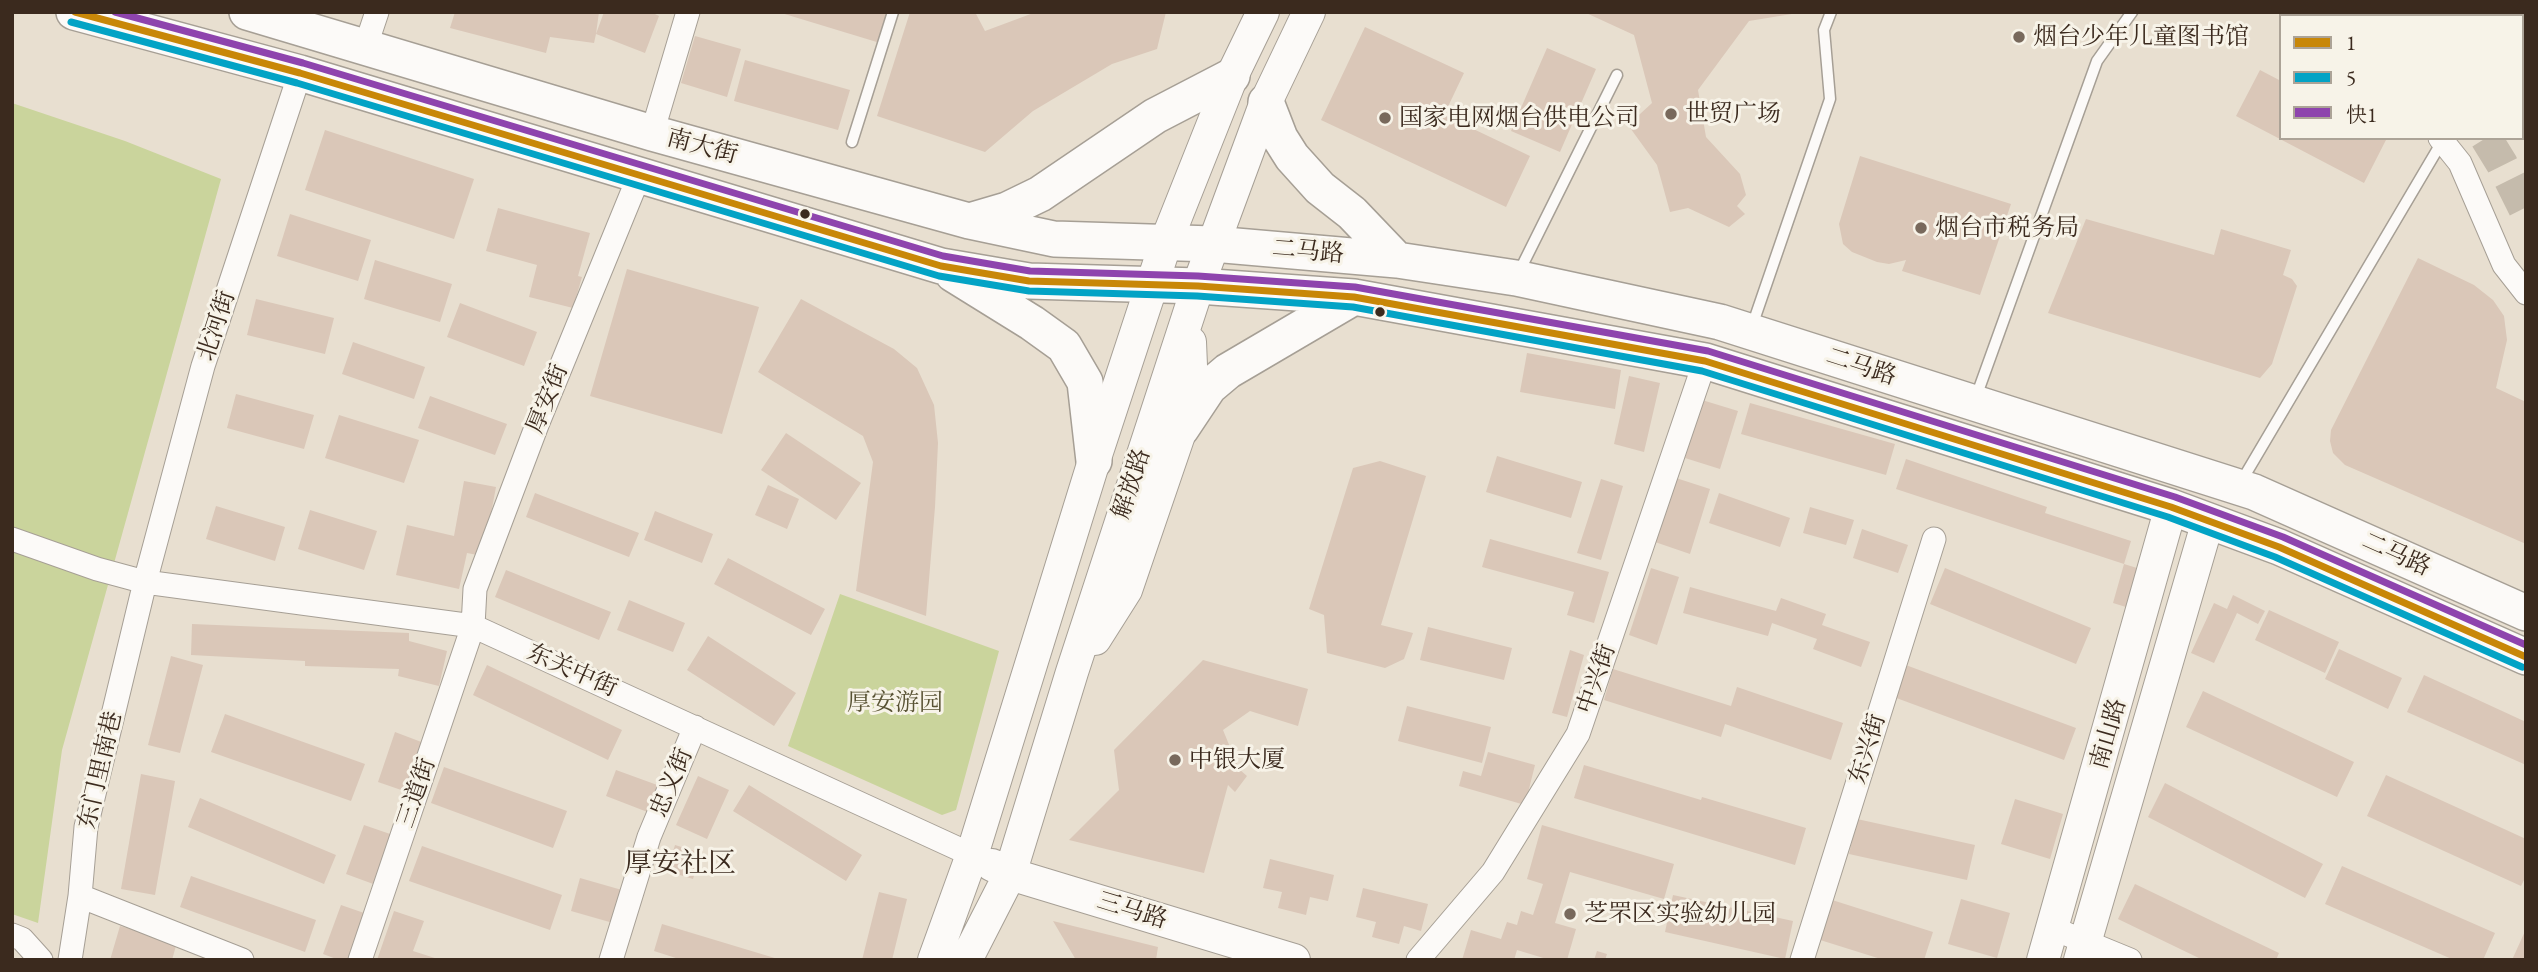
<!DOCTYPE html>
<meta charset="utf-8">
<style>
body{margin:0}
#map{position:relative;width:2538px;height:972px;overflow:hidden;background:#e8dfd0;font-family:"EB Garamond","Noto Serif SC",serif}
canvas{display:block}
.frame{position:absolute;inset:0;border:14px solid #3b2a1e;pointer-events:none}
.legend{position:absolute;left:2279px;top:14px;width:245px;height:126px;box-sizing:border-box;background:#f7f3e8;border:2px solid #aca397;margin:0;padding:9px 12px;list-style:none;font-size:21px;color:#3b2a1e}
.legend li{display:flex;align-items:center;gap:14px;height:35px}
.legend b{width:35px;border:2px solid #aca397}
</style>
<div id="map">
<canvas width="2538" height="972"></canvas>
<div class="frame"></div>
<ul class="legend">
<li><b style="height:9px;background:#c88708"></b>1</li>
<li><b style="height:9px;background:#03a3c5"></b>5</li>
<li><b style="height:9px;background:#8e44ad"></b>快1</li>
</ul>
</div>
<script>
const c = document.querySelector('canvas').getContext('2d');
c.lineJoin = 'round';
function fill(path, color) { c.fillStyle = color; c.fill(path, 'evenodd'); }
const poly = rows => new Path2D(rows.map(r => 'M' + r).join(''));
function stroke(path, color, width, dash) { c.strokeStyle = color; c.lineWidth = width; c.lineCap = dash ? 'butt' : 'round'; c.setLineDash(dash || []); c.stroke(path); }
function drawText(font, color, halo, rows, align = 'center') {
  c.font = font + ' "EB Garamond","Noto Serif SC",serif'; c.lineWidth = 6; c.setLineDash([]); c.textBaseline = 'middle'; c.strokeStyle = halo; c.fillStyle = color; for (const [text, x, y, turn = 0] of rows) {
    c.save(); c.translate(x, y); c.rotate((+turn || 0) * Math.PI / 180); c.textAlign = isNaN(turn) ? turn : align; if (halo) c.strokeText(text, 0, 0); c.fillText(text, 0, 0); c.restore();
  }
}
const green = poly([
 [2459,12,2526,12,2526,111,2522,106,2522,16,2462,16],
 [12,103,125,141,221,179,62,750,38,923,12,914],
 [840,594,999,651,956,810,942,815,788,746]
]);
const building = poly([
 [455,12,599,12,596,34,604,12,651,12,659,16,645,53,596,34,594,43,550,37,546,53,450,28],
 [778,12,889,12,880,43],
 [910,12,975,12,985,31,1036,12,1166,12,1157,49,1112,64,1033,111,985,152,877,116],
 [1584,12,1804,12,1749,21,1698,90,1706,137,1740,174,1746,195,1737,206,1745,214,1729,227,1688,208,1670,212,1657,165,1628,125,1652,103,1634,35],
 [1365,27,1464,73,1444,115,1530,156,1506,207,1321,120],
 [695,36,741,49,727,97,681,83],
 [1547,48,1596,69,1560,152,1511,131],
 [745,60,850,90,838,130,734,101],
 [2260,70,2281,81,2281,138,2387,138,2364,183,2236,116],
 [325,130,474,179,454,239,305,190],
 [1860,156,2011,204,1980,295,1902,271,1906,260,1889,264,1877,262,1852,252,1843,244,1839,224],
 [498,208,590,233,578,276,582,277,573,308,529,297,537,265,486,251],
 [290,214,371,240,358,281,277,256],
 [2086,219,2214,255,2221,229,2291,250,2283,275,2292,279,2297,286,2272,364,2260,378,2048,313],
 [2418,258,2474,285,2493,300,2504,316,2507,340,2496,388,2526,402,2526,544,2345,465,2333,453,2330,441,2331,430],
 [375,260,452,284,440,322,364,299],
 [627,269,759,307,722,434,590,396],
 [256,299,334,318,325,354,247,335],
 [801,299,894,349,917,368,934,405,938,443,935,507,926,616,856,591,873,462,863,436,758,372],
 [460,303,537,332,524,366,447,337],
 [353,342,425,367,414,399,342,374],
 [1527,353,1621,370,1615,409,1520,392],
 [1629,376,1660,383,1644,452,1614,444],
 [236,394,314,415,304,449,227,428],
 [430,396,507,424,495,455,418,428],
 [1702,400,1738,411,1720,469,1685,458],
 [1750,403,1895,444,1886,475,1741,434],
 [339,415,419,440,404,483,325,458],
 [786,433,861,483,836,520,761,470],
 [1497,456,1582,482,1571,518,1486,492],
 [1906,459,2047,507,2045,513,2131,541,2124,564,1896,489],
 [1380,461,1426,476,1381,625,1413,633,1404,659,1385,668,1327,653,1324,615,1309,609,1353,468],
 [1676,478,1710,489,1690,554,1655,542],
 [1601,479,1623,486,1601,560,1577,553],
 [464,481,496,487,483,556,467,553,459,589,396,575,407,525,454,536],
 [768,485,799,499,787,529,755,515],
 [535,493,639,533,629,557,526,517],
 [1719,493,1790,518,1780,547,1709,523],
 [216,506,285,527,275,561,206,539],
 [1810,507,1854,520,1846,545,1803,533],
 [310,510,377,531,364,570,298,549],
 [655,511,713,534,702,563,644,540],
 [1862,529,1908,545,1898,573,1853,558],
 [1490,539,1609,572,1594,623,1567,615,1574,592,1482,567],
 [728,558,825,609,811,635,714,584],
 [2124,564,2150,572,2139,611,2113,603],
 [1651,568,1679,577,1657,645,1629,635],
 [1945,568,2091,628,2076,664,1930,604],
 [506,570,611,612,599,640,495,597],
 [1690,587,1776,611,1781,598,1826,614,1822,625,1870,642,1861,667,1813,649,1817,639,1772,623,1768,636,1683,613],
 [2233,595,2265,611,2258,624,2237,613,2214,663,2191,653,2214,603,2227,609],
 [629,600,685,623,673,652,617,630],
 [2269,610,2339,642,2325,673,2255,640],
 [192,624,409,633,409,641,447,651,439,686,398,676,399,669,305,666,305,661,191,655],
 [1428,627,1512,648,1504,680,1420,660],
 [708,636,796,693,774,726,687,670],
 [2339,649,2402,678,2388,709,2325,679],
 [1570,650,1584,655,1567,717,1552,713],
 [171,656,203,665,180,753,148,745],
 [1203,660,1308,689,1298,726,1250,711,1223,730,1239,769,1247,776,1235,792,1228,785,1204,873,1069,840,1119,790,1114,750],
 [1903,664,2076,728,2064,760,1891,696],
 [487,665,622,730,608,760,473,695],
 [1613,669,1731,706,1737,687,1843,723,1831,760,1725,724,1721,737,1604,700],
 [2424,675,2526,722,2526,765,2407,712],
 [2203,691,2354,762,2337,797,2186,727],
 [1407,706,1491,727,1482,763,1398,741],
 [225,714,365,764,351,801,211,752],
 [395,732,424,743,407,792,378,782],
 [1488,752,1535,765,1525,805,1459,786,1463,771,1481,776],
 [1584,765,1701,800,1702,797,1806,828,1795,865,1574,798],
 [444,767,567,811,553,848,431,803],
 [616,770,660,786,650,813,606,796],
 [141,774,175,781,155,895,121,889],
 [2386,775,2526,839,2526,876,2521,886,2367,816],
 [698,776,729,790,707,839,676,825],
 [2165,783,2323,864,2305,898,2148,817],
 [749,785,862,855,846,881,733,811],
 [200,798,336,855,324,884,188,827],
 [2015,799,2063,814,2050,859,2001,844],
 [1857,819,1975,845,1967,880,1849,854],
 [364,825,393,835,376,885,346,874],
 [1542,825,1674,864,1664,899,1570,872,1555,923,1576,929,1567,960,1550,960,1517,950,1514,960,1462,960,1471,930,1501,939,1507,922,1517,925,1521,911,1533,915,1543,884,1527,879],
 [675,845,701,853,693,879,667,871],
 [422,846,562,895,550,930,409,881],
 [1270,859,1334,875,1328,901,1310,897,1306,915,1278,908,1282,892,1263,888],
 [2342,866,2495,933,2483,960,2454,960,2325,904],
 [191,876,316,920,305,952,180,907],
 [580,878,622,890,613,923,571,911],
 [2135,884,2279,953,2276,960,2203,960,2118,919],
 [1363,888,1428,904,1421,931,1404,926,1399,944,1372,937,1376,922,1356,917],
 [879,892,907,899,892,960,862,960],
 [1673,895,1793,921,1785,959,1665,932],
 [1829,899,1933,932,1924,960,1884,960,1817,939],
 [1961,899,2010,913,1997,958,1948,944],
 [341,905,367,914,350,960,339,960,323,954],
 [394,911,424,921,413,951,441,960,377,960],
 [1053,921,1158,947,1156,960,1076,960],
 [662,924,778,959,777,960,682,960,654,951],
 [120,926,177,942,172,960,110,960],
 [2526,929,2526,960,2512,960],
 [1597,951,1607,954,1605,960,1594,960]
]);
const secondaryTunnel = poly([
 [2486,138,2502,164,2526,212]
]);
const lane = poly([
 [852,142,893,12],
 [1519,272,1617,75],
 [1751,329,1830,99,1824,30,1831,12],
 [1976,397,2097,61,2132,12],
 [2241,482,2443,140]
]);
const street = poly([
 [2448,12,2450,16],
 [365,48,377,12],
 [652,133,688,12],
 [2440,138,2460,163,2504,265,2526,293],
 [12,539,97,569,145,582,473,626,972,855],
 [80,896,242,960],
 [2052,928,2130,960],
 [12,935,22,939,41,960],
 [70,960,80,896,86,827,145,582,203,366,300,73],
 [360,960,473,626,475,589,537,425,639,176],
 [611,960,649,837,695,727],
 [1418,960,1493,872,1578,734,1705,361],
 [1802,960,1934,539]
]);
const secondary = poly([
 [2407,12,2409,16],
 [1095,639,1126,590,1181,429,1191,366,1190,342],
 [992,865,1010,874,1294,960],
 [934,960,972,855,1094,461,1166,242,1232,76,1263,12],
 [966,960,1010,874,1072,672,1198,286,1266,102,1309,12],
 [2043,960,2171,507],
 [2080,960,2208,521]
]);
const primary = poly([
 [74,12,300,73,941,266,1029,281,1198,286,1354,297,1705,361,2171,507,2279,547,2526,657],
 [247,12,652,133,969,221,1054,239,1213,244,1397,260,1516,278,1720,322,2254,492,2526,613],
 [1266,102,1280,138,1292,157,1320,188,1352,213,1397,260],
 [973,220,1007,210,1040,194,1155,116,1232,76],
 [953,274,1032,323,1064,346,1085,382,1094,461],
 [1181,429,1209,387,1228,371,1354,297]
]);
const bus1 = poly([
 [75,12,300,73,941,266,1029,281,1198,286,1354,297,1705,361,2171,507,2279,547,2526,657]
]);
const bus2 = poly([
 [71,22,297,83,939,276,1029,291,1197,296,1353,307,1702,371,2168,517,2275,557,2522,667]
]);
const bus3 = poly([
 [115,12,303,63,943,256,1030,271,1198,276,1355,287,1708,351,2175,497,2283,537,2526,645]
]);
const markers = [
 [2019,37,7,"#78695c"],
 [1671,114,7,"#78695c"],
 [1385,118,7,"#78695c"],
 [805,214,6,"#3b2a1e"],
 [1921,228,7,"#78695c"],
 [1380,312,6,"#3b2a1e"],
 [1175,760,7,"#78695c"],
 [1570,914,7,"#78695c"]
];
const poiNames = [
 ["烟台少年儿童图书馆",2033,37],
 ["世贸广场",1685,114],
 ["国家电网烟台供电公司",1399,118],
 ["烟台市税务局",1935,228],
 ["中银大厦",1189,760],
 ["芝罘区实验幼儿园",1584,914]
];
const streetNames = [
 ["南大街",702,147,15],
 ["二马路",1308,252,5],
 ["北河街",217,326,-72],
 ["二马路",1861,367,18],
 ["厚安街",548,399,-68],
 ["解放路",1132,484,-72],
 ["二马路",2396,555,24],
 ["东关中街",572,671,24],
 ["中兴街",1597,679,-71],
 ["南山路",2109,734,-74],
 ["东兴街",1868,749,-73],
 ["东门里南巷",101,770,-77],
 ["忠义街",672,783,-67],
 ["三道街",417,793,-71],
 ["三马路",1132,911,17]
];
const parkNames = [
 ["厚安游园",895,703]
];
const quarterNames = [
 ["厚安社区",680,864]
];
fill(green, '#cad49c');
fill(building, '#dac7b8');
stroke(secondaryTunnel, '#c5bbac', 32, [32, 16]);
stroke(lane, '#a69f95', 13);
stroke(street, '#a69f95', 25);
stroke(secondary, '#a69f95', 34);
stroke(primary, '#a69f95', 38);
stroke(lane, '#fcfaf8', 10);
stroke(street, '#fcfaf8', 23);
stroke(secondary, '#fcfaf8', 32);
stroke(primary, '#fcfaf8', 35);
stroke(bus1, '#c88708', 7);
stroke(bus2, '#03a3c5', 7);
stroke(bus3, '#8e44ad', 7);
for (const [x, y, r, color] of markers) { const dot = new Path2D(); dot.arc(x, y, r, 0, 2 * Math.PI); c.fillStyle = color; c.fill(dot); stroke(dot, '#f7f3e8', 2.5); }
drawText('24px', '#3b2a1e', '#f7f3e8', poiNames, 'left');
drawText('24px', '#3b2a1e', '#f7f3e8', streetNames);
drawText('24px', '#585233', '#f7f3e8', parkNames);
drawText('28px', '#3b2a1e', '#f7f3e8', quarterNames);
</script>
